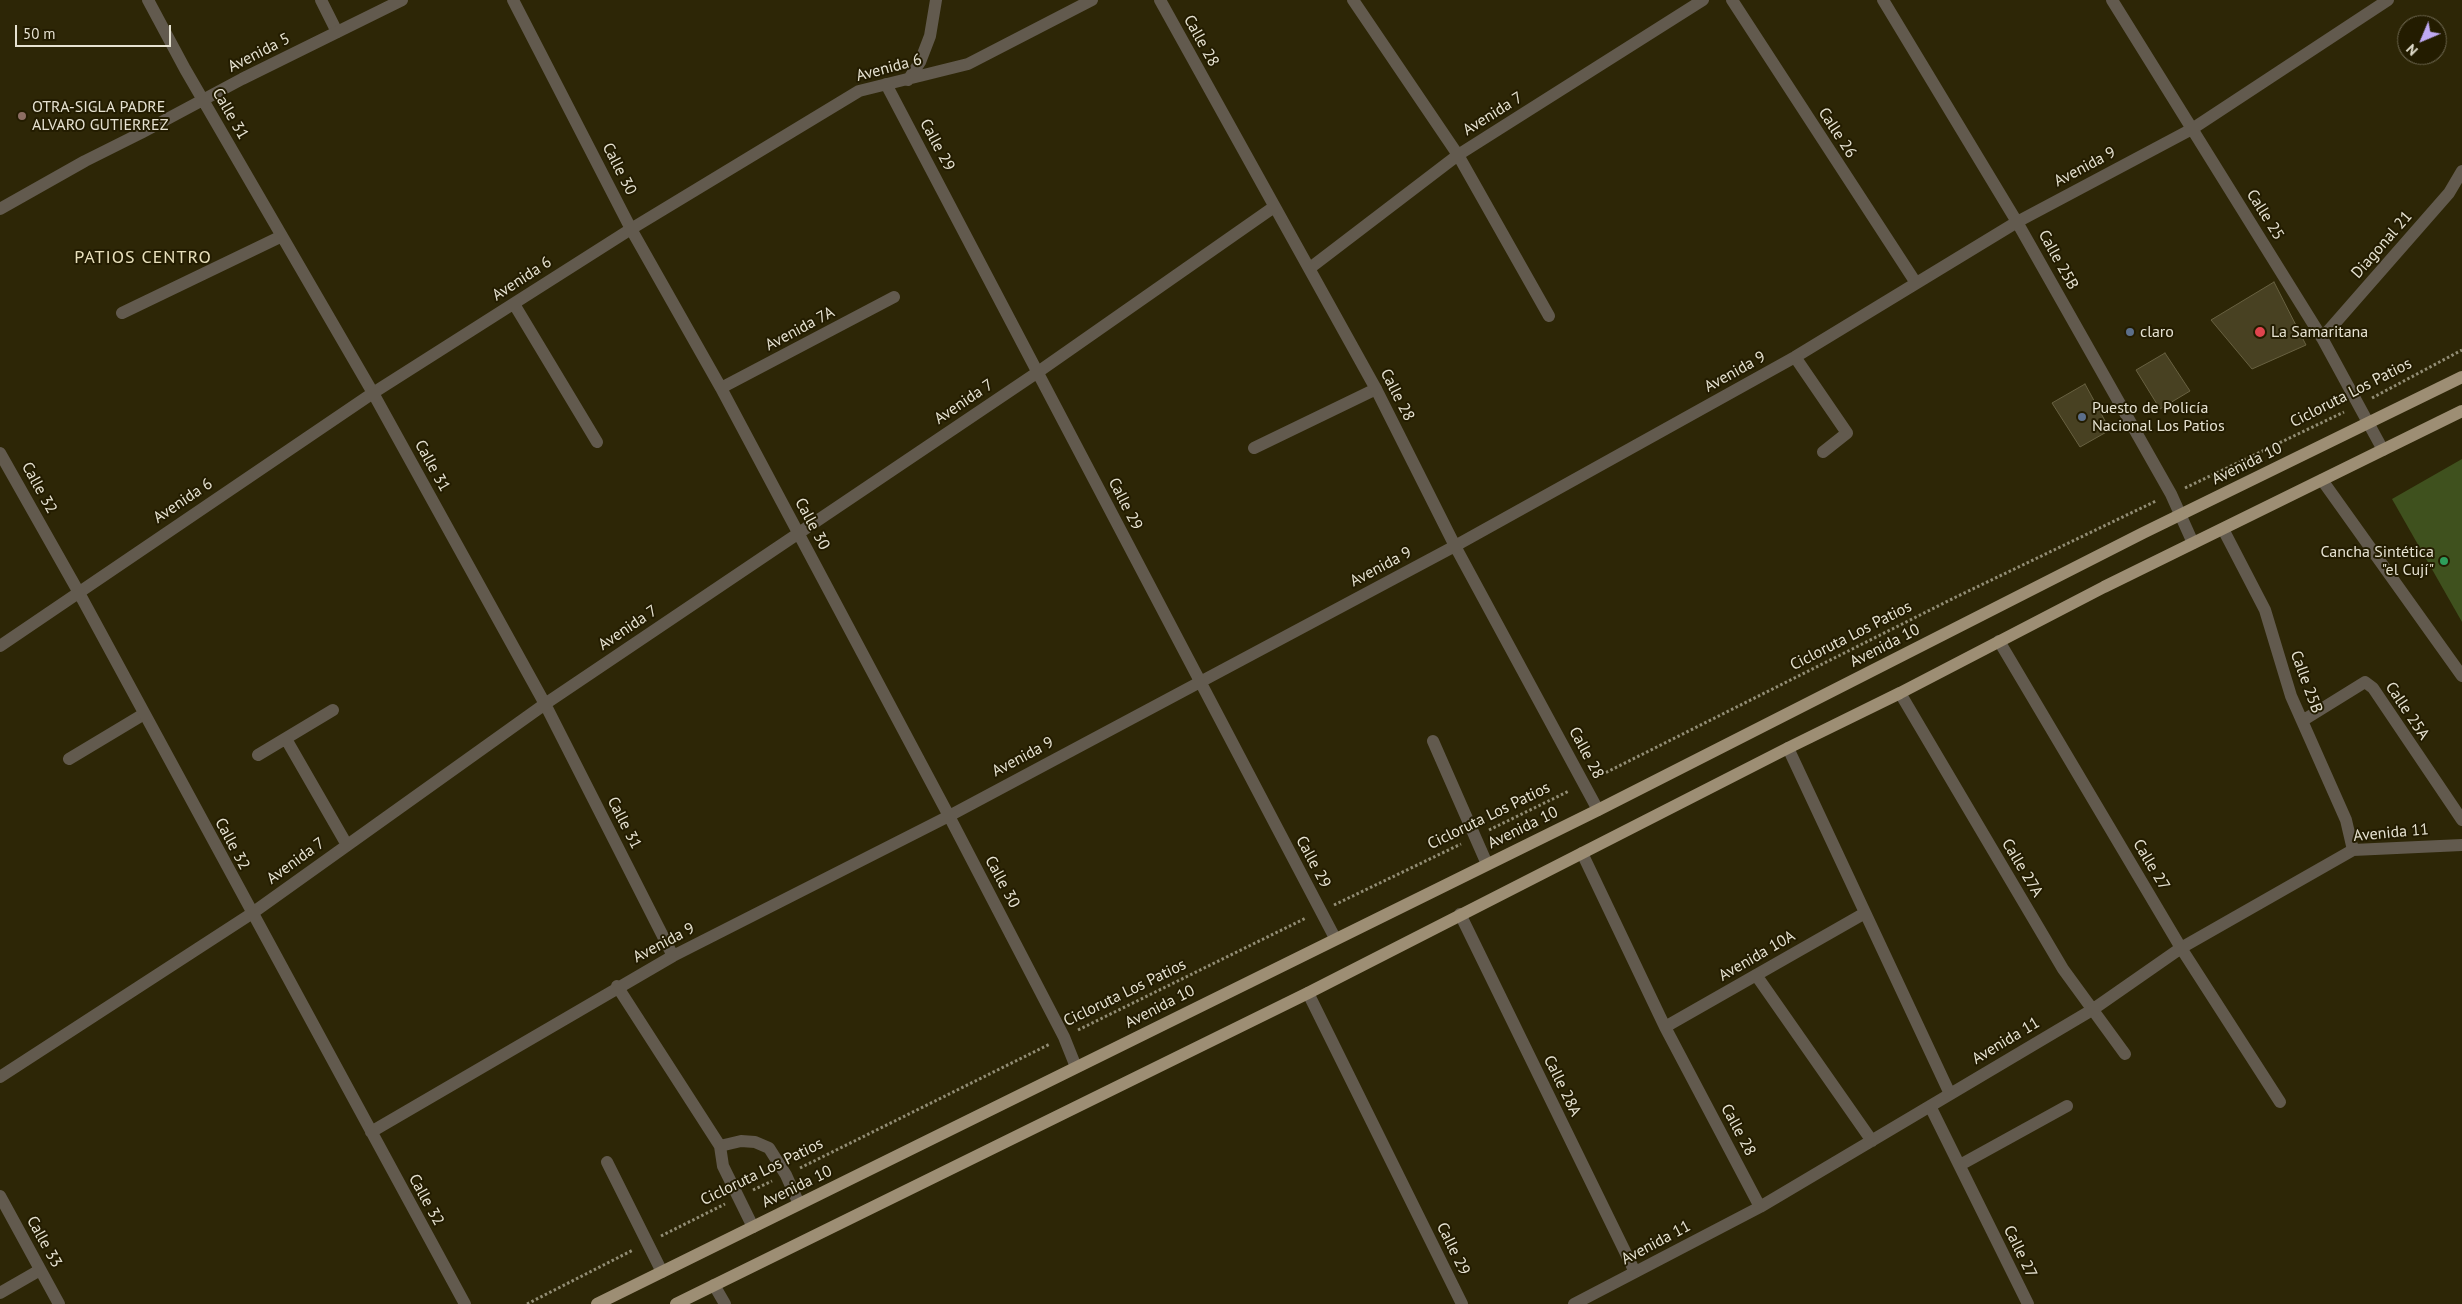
<!DOCTYPE html>
<meta charset="utf-8">
<style>
body{margin:0}
#map{position:relative;width:2462px;height:1304px;overflow:hidden;background:#2d2606;font-family:"PT Sans",sans-serif}
canvas{display:block}
.north{position:absolute;left:2397px;top:15px;width:50px;height:50px;box-sizing:border-box;background:#231c00;border:1px solid #716b54;border-radius:50%;rotate:225deg;font-size:14px;font-weight:700;line-height:20px;text-align:center;color:#e6e2d1}
.north::after{content:'';display:block;margin:auto;width:18px;height:22px;background:#bfa9f4;clip-path:polygon(50% 0,100% 100%,50% 72%,0 100%)}
.scale{position:absolute;left:15px;top:25px;width:156px;height:22px;box-sizing:border-box;border:2px solid #e6e2d1;border-top:0;padding-left:6px;font-size:15px;line-height:18px;white-space:nowrap;color:#e6e2d1;-webkit-text-stroke:4px #231c00;paint-order:stroke}
</style>
<div id="map">
<canvas width="2462" height="1304"></canvas>
<div class="north">N</div>
<div class="scale">50 m</div>
</div>
<script>
const c = document.querySelector('canvas').getContext('2d');
c.lineJoin = 'round';
function fill(path, color) { c.fillStyle = color; c.fill(path, 'evenodd'); }
const poly = rows => new Path2D(rows.map(r => 'M' + r).join(''));
function stroke(path, color, width, dash) { c.strokeStyle = color; c.lineWidth = width; c.lineCap = dash ? 'butt' : 'round'; c.setLineDash(dash || []); c.stroke(path); }
function drawText(font, color, halo, rows, align = 'center') {
  c.font = font + ' "PT Sans",sans-serif'; c.lineWidth = 4; c.setLineDash([]); c.textBaseline = 'middle'; c.strokeStyle = halo; c.fillStyle = color; for (const [text, x, y, turn = 0] of rows) {
    c.save(); c.translate(x, y); c.rotate((+turn || 0) * Math.PI / 180); c.textAlign = isNaN(turn) ? turn : align; if (halo) c.strokeText(text, 0, 0); c.fillText(text, 0, 0); c.restore();
  }
}
const green = poly([
 [2462,459,2462,622,2392,499]
]);
const building = poly([
 [2274,282,2306,345,2252,369,2211,320,2274,282],
 [2165,353,2190,391,2160,409,2136,370,2165,353],
 [2085,384,2110,430,2080,447,2052,403,2085,384]
]);
const path = poly([
 [2372,398,2462,350],
 [2185,488,2344,412],
 [1597,777,1956,597,2156,501],
 [1489,830,1569,791],
 [1334,905,1461,844],
 [1078,1030,1306,918],
 [800,1168,1050,1044],
 [753,1190,772,1181],
 [661,1236,725,1204],
 [527,1304,633,1250]
]);
const lane = poly([
 [321,0,337,32],
 [1254,448,1376,389],
 [1433,741,1487,864],
 [69,759,144,714]
]);
const street = poly([
 [148,0,185,69,373,393,545,704,673,956],
 [513,0,631,229,721,388,949,816,1064,1037,1076,1067],
 [1160,0,1376,389,1455,546,1598,810],
 [1353,0,1458,155,1549,316],
 [1732,0,1916,283],
 [1883,0,2017,222,2171,494,2193,543],
 [2112,0,2322,338,2383,450],
 [908,80,920,62,930,36,936,0],
 [886,84,1335,938],
 [0,209,85,161,141,133,242,79,402,0],
 [1310,268,1458,155,1703,0],
 [514,304,597,442],
 [122,313,282,236],
 [2322,338,2449,193,2462,171],
 [1795,357,1847,433,1823,452],
 [721,388,894,297],
 [0,453,78,591,465,1304],
 [2322,480,2462,676],
 [2223,529,2265,610,2291,696,2346,820,2353,850],
 [1999,641,2181,948,2280,1102],
 [0,646,373,393,631,229,859,91,968,64,1092,0],
 [1900,693,2063,969,2125,1054],
 [2302,721,2365,682,2373,688,2462,820],
 [286,739,347,845],
 [1788,748,1950,1094],
 [258,755,333,710],
 [1582,853,1665,1027,1760,1207],
 [1460,914,1635,1272],
 [1756,975,1872,1141],
 [617,986,720,1146,723,1166,753,1227],
 [1308,993,1462,1304],
 [1665,1027,1865,913],
 [0,1077,251,914,545,704,1038,372,1274,207],
 [1930,1106,2028,1304],
 [371,1132,673,956,949,816,1455,546,1795,357,2017,222,2192,129,2388,0],
 [720,1146,741,1141,755,1142,769,1148,786,1175,799,1204],
 [607,1162,662,1272],
 [1960,1165,2067,1106],
 [0,1196,59,1304],
 [714,1285,725,1304],
 [0,1293,40,1270],
 [1574,1304,1760,1207,2092,1010,2181,948,2353,850,2462,845]
]);
const primary = poly([
 [597,1304,1598,810,2143,533,2462,377],
 [676,1304,1308,993,1788,748,1900,693,2104,587,2462,411]
]);
const markers = [
 [22,116,5,"#8d6e63"],
 [2130,332,5,"#5c6f8a"],
 [2260,332,6,"#e0444e"],
 [2082,417,5,"#5c6f8a"],
 [2444,561,5,"#2e9e5b"]
];
const streetNames = [
 ["Calle 28",1201,41,61],
 ["Avenida 5",259,53,-27],
 ["Avenida 6",889,68,-15],
 ["Calle 31",230,114,60],
 ["Avenida 7",1493,114,-32],
 ["Calle 26",1837,133,57],
 ["Calle 29",937,145,62],
 ["Avenida 9",2085,167,-28],
 ["Calle 30",619,169,63],
 ["Calle 25",2265,215,58],
 ["Diagonal 21",2382,245,-49],
 ["Calle 25B",2058,260,61],
 ["Avenida 6",522,279,-33],
 ["Avenida 7A",800,329,-28],
 ["Avenida 9",1735,372,-29],
 ["Cicloruta Los Patios",2351,393,-27],
 ["Calle 28",1397,395,63],
 ["Avenida 7",964,402,-34],
 ["Avenida 10",2247,464,-26],
 ["Calle 31",432,466,61],
 ["Calle 32",39,488,61],
 ["Avenida 6",183,501,-34],
 ["Calle 29",1125,504,63],
 ["Calle 30",812,524,62],
 ["Avenida 9",1381,567,-28],
 ["Avenida 7",628,628,-34],
 ["Cicloruta Los Patios",1851,636,-27],
 ["Avenida 10",1885,646,-27],
 ["Calle 25B",2306,682,70],
 ["Calle 25A",2407,711,56],
 ["Calle 28",1586,753,62],
 ["Avenida 9",1023,757,-28],
 ["Cicloruta Los Patios",1489,816,-26],
 ["Calle 31",624,823,63],
 ["Avenida 10",1523,828,-26],
 ["Avenida 11",2391,833,-5],
 ["Calle 32",232,844,62],
 ["Avenida 7",296,861,-36],
 ["Calle 29",1313,862,62],
 ["Calle 27",2151,865,59],
 ["Calle 27A",2022,868,59],
 ["Calle 30",1002,882,62],
 ["Avenida 9",664,943,-28],
 ["Avenida 10A",1757,956,-30],
 ["Cicloruta Los Patios",1125,993,-26],
 ["Avenida 10",1160,1007,-27],
 ["Avenida 11",2006,1041,-31],
 ["Calle 28A",1562,1086,64],
 ["Calle 28",1738,1130,62],
 ["Cicloruta Los Patios",762,1172,-26],
 ["Avenida 10",797,1187,-26],
 ["Calle 32",426,1200,61],
 ["Calle 33",44,1242,61],
 ["Avenida 11",1656,1243,-28],
 ["Calle 29",1453,1249,64],
 ["Calle 27",2020,1252,64]
];
const poiNames = [
 ["OTRA-SIGLA PADRE",32,107],
 ["ALVARO GUTIERREZ",32,125],
 ["claro",2140,332],
 ["La Samaritana",2271,332],
 ["Puesto de Policía",2092,408],
 ["Nacional Los Patios",2092,426],
 ["Cancha Sintética",2434,552,"right"],
 ["\"el Cují\"",2434,570,"right"]
];
const neighbourhoodNames = [
 ["PATIOS CENTRO",143,258]
];
fill(green, '#3f511e');
fill(building, '#484122');
stroke(building, '#686141', 1);
stroke(path, '#928d75', 3, [2.5, 2.5]);
stroke(lane, '#625a4e', 12);
stroke(street, '#625a4e', 12);
stroke(primary, '#9d8e74', 12);
for (const [x, y, r, color] of markers) { const dot = new Path2D(); dot.arc(x, y, r, 0, 2 * Math.PI); c.fillStyle = color; c.fill(dot); stroke(dot, '#231c00', 2); }
drawText('16px', '#e6e2d1', '#231c00', streetNames);
drawText('16px', '#e6e2d1', '#231c00', poiNames, 'left');
c.letterSpacing = '1px';
drawText('18px', '#e9e1bd', '#231c00', neighbourhoodNames);
c.letterSpacing = '0px';
</script>
